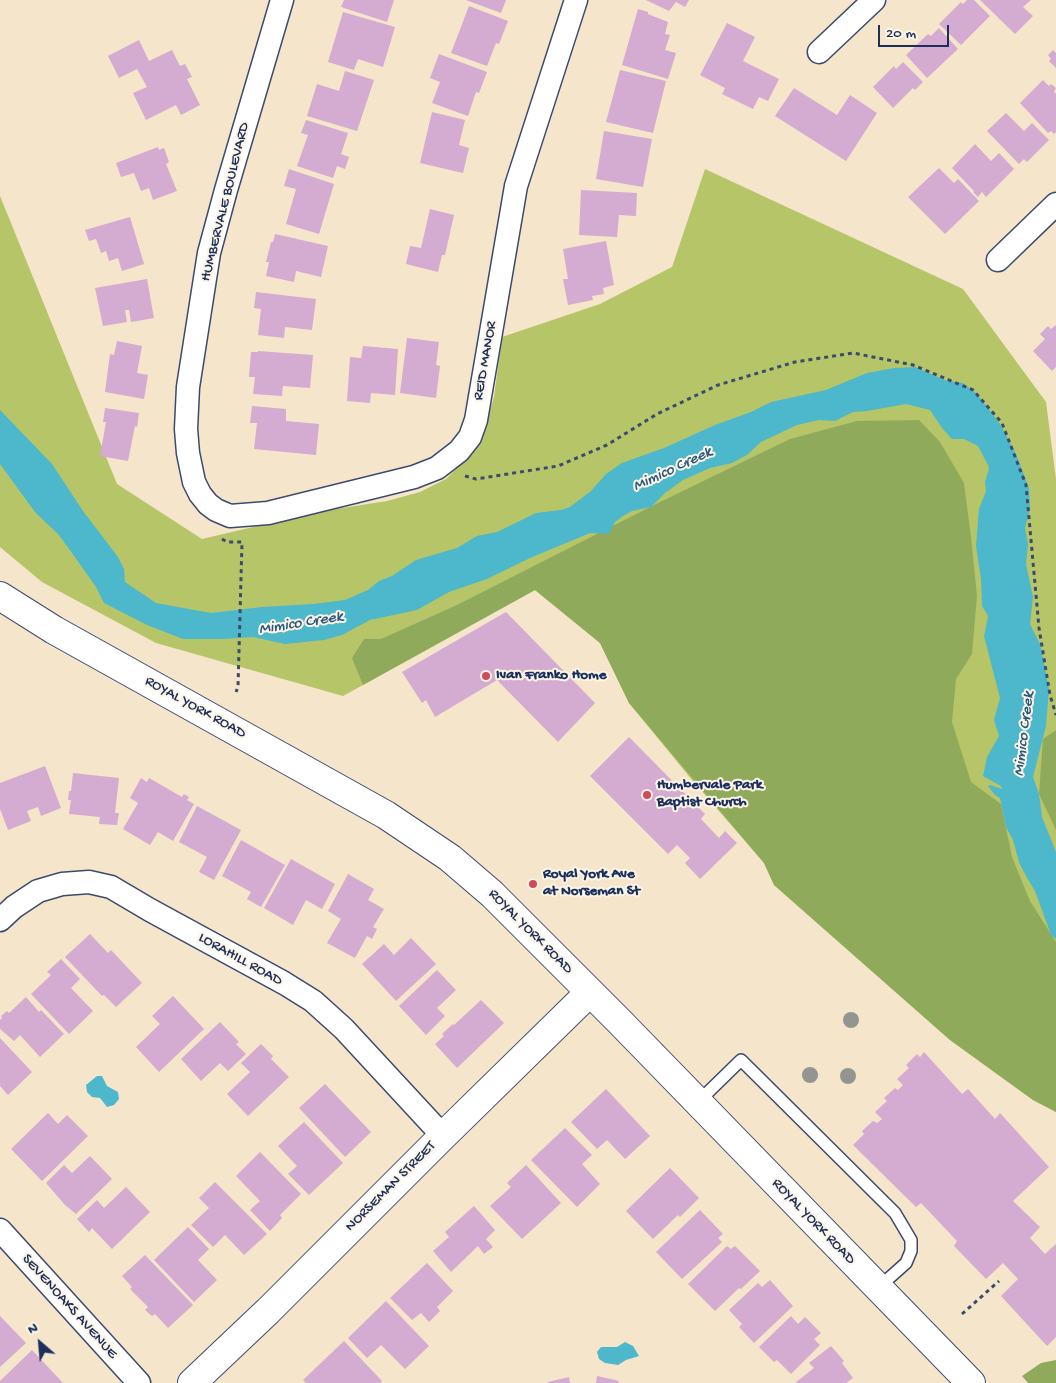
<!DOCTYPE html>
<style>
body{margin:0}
#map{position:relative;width:1056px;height:1383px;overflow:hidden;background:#f5e5cb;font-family:"Gochi Hand",sans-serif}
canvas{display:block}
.north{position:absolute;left:15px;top:1318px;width:50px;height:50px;-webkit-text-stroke:4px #fcf5e5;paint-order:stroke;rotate:333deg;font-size:14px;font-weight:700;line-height:20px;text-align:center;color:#1b2f5e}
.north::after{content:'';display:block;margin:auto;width:18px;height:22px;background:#1b2f5e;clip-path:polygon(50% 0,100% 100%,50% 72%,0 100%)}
.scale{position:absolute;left:878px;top:25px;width:71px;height:22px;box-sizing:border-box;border:2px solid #1b2f5e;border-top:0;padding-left:6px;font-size:15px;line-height:18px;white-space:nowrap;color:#1b2f5e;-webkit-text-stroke:4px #fcf5e5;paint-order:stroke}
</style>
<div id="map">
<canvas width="1056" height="1383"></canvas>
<div class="north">N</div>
<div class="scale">20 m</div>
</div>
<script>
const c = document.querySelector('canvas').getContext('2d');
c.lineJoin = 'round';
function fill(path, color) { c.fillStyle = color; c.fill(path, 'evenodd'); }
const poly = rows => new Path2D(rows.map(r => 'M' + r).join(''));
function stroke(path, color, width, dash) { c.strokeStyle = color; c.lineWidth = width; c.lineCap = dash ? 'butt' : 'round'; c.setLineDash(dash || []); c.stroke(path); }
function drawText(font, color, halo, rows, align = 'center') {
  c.font = font + ' "Gochi Hand",sans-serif'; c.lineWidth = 4; c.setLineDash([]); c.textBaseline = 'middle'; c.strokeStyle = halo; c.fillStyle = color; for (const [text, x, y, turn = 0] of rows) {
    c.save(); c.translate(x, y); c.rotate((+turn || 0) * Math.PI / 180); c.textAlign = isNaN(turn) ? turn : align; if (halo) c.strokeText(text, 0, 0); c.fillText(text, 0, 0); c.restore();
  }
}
const green = poly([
 [705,169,963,289,1046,402,1056,479,1056,1112,1033,1100,950,1040,774,885,764,863,692,780,629,703,600,643,535,590,343,696,156,643,42,582,0,547,0,196,117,484,202,539,317,512,387,501,420,492,446,479,466,459,483,432,494,397,502,337,600,304,672,267]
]);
const forest = poly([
 [919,420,940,442,964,483,971,537,977,596,972,654,956,679,952,722,971,782,1001,804,1012,857,1030,901,1056,942,1056,1112,1033,1100,950,1040,774,885,764,863,629,703,600,643,535,590,363,685,352,658,364,639,381,639,457,605,658,503,790,439,857,421],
 [1056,730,1056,830,1039,794,1043,739],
 [1056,1360,1056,1383,1028,1383,1022,1376,1041,1363]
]);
const water = poly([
 [915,367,947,381,963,383,977,394,1000,424,1016,454,1029,488,1030,508,1025,528,1028,544,1026,564,1033,597,1030,624,1040,644,1049,689,1046,726,1033,777,1039,794,1042,817,1056,852,1056,939,1051,935,1035,891,1026,876,1019,862,1013,840,1006,827,1000,798,995,795,988,786,990,785,1002,789,1001,786,983,776,987,757,999,736,994,720,1000,698,984,636,988,616,982,606,981,579,976,546,979,509,986,491,985,482,989,469,988,465,978,446,964,439,952,439,942,428,930,410,906,404,867,411,853,412,835,421,819,420,797,425,761,442,747,455,732,463,710,468,683,480,665,493,651,507,632,511,623,516,615,522,610,532,606,534,590,533,530,558,487,579,449,592,417,610,370,620,342,635,324,640,285,644,253,637,223,639,183,639,147,625,104,603,96,587,67,546,58,534,35,512,0,464,0,410,52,464,83,511,118,557,124,569,125,582,156,603,211,613,262,607,313,604,345,600,368,590,379,581,392,576,416,560,457,548,477,536,497,532,536,513,561,510,570,507,591,491,606,474,622,463,664,448,715,425,751,412,771,402,826,390,867,373,894,368],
 [97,1076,102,1076,107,1086,118,1092,119,1099,114,1105,107,1107,100,1098,92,1097,87,1092,86,1085],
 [625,1342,633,1346,639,1356,626,1360,618,1365,605,1363,599,1359,597,1352,601,1347,617,1347]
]);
const building = poly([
 [344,0,394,0,387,22,341,7],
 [466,0,506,0,501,13],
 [646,0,689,0,685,7,676,2,669,11],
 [967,0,974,0,990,16,961,45,939,24,961,2,963,4],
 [980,0,1031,0,1023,7,1033,16,1015,34],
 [469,6,508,21,499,44,496,43,487,66,451,53],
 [638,9,648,12,648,14,668,22,665,34,670,35,665,50,676,53,668,79,622,65],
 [343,12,395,27,383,67,358,59,354,70,328,62],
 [727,23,755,37,743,61,779,79,768,101,759,97,753,109,722,94,725,88,700,75],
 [939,28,958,49,927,78,906,55,928,34,931,36],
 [139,40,149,61,172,50,180,66,185,64,192,77,187,79,200,105,181,115,176,105,146,120,133,93,147,87,137,69,119,78,108,56],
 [1053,50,1056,53,1056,68,1049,61,1051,59,1048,55],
 [439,54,487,72,479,93,476,92,468,116,432,103,440,82,430,78],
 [903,62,923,82,915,90,913,88,893,108,873,87,894,66,896,69],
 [620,70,666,81,653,133,606,122],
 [345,71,374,80,357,131,307,116,317,84,339,91],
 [1043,80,1049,86,1051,84,1056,88,1054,92,1056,94,1056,132,1054,134,1051,131,1048,133,1020,103],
 [794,88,837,115,850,95,877,113,846,161,775,116],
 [432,112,465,120,459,145,469,148,463,173,420,163],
 [1006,113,1024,131,1032,123,1049,140,1027,162,1024,159,1019,164,987,131],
 [306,120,348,133,341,154,349,157,345,169,337,166,333,178,297,166,308,135,301,133],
 [604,131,652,139,643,187,596,179],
 [975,144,991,161,999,153,1014,169,986,197,982,192,978,197,973,192,974,191,952,168],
 [158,147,159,150,164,148,169,162,166,164,177,191,153,200,149,188,141,191,134,173,121,177,116,163],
 [939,168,954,183,958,179,979,201,945,234,908,197],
 [289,169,334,184,319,234,286,224,296,189,284,186],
 [581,190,637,193,636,216,619,215,617,237,579,235],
 [430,209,454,215,445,255,442,255,438,272,406,264,410,246,421,248],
 [130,217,144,264,122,271,118,258,109,261,106,251,101,253,96,239,89,241,85,230],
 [275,234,328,246,321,277,296,271,294,282,266,276,269,262,266,262,271,242,273,242],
 [606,241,614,285,603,288,604,294,592,296,593,300,568,305,563,279,568,279,563,249],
 [147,279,154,318,131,322,129,310,125,310,127,322,103,326,95,288],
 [256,292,316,299,312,330,285,327,284,338,258,335,261,309,254,308],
 [1056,325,1056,367,1052,371,1033,351,1045,339,1040,334,1048,326,1051,329],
 [407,338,439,342,436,365,440,366,436,398,400,393],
 [117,341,142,346,137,373,148,375,144,399,105,392,110,354,114,355],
 [363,346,398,349,395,395,371,393,370,403,347,401,350,357,361,358],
 [258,351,313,355,310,388,283,386,282,396,253,394,255,377,249,377,251,352,258,352],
 [252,406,286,409,286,421,319,424,316,455,254,449,257,423,250,423],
 [105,408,139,413,137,427,135,426,128,461,100,456,106,422,103,422],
 [506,612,595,703,558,742,497,680,435,717,426,700,422,703,402,672],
 [629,737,705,814,701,819,719,838,725,831,737,843,700,879,685,863,690,858,677,845,668,854,590,776],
 [45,766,61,808,41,816,38,807,27,811,31,821,8,830,0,809,0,783],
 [73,773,119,778,115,813,119,813,117,825,99,824,100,817,69,814,71,800,68,800,69,791,71,791],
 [141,778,147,782,149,778,182,797,184,794,189,797,187,800,194,804,173,841,158,832,150,845,123,829,138,803,130,798],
 [197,806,241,830,214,880,199,872,207,857,179,842],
 [241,840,285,865,261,907,247,899,251,892,222,876],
 [291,859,335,884,322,909,306,900,293,925,264,908],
 [348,874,374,889,368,900,384,909,373,927,377,929,372,939,367,936,355,958,327,943,341,919,328,911],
 [90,934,108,953,111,950,142,983,116,1007,104,995,102,996,65,957],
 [411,938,436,964,396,1001,362,964,384,944,394,955],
 [61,959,80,979,71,988,93,1011,69,1034,31,994,51,975,47,972],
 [437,970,456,990,437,1008,445,1016,426,1035,399,1006],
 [173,996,204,1029,159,1072,136,1047,160,1024,152,1016],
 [26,997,39,1012,41,1010,64,1034,40,1057,20,1035,14,1041,0,1029,0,1020,2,1018,1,1016,7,1011,9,1013],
 [481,1000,504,1023,457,1068,435,1044,444,1036,442,1034,453,1024,454,1025],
 [220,1022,239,1042,236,1044,246,1054,228,1071,220,1063,201,1081,181,1059],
 [0,1038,32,1072,8,1095,0,1086],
 [261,1044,273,1056,271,1059,289,1077,248,1116,227,1094,250,1072,241,1063],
 [924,1052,962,1094,968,1089,995,1119,1000,1113,1049,1167,1013,1201,1040,1227,1030,1238,1045,1254,1056,1244,1056,1337,1047,1346,1001,1296,1018,1279,1003,1263,986,1279,954,1246,957,1241,921,1203,916,1207,853,1145,864,1134,862,1131,873,1121,877,1123,882,1119,875,1112,887,1101,884,1098,895,1088,898,1090,903,1085,897,1079,909,1068,906,1065,917,1054,920,1057],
 [325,1084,371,1132,345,1157,299,1108],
 [606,1089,650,1136,625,1159,607,1140,597,1149,571,1122],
 [48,1113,58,1124,67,1115,88,1136,42,1181,11,1149],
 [304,1122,343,1163,309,1195,288,1174,297,1166,278,1146],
 [565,1128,592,1155,582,1164,600,1184,577,1207,531,1160],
 [260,1152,301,1194,280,1215,282,1218,270,1231,250,1210,260,1201,236,1176],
 [90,1156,112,1179,76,1214,65,1205,46,1183,64,1165,72,1173],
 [526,1165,561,1203,522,1239,490,1206,511,1187,507,1183],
 [670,1168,699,1198,680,1217,678,1215,653,1239,626,1211],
 [215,1182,267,1234,244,1255,225,1235,213,1247,191,1225,209,1208,199,1198],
 [126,1187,150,1212,112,1249,92,1228,89,1232,77,1219,97,1200,104,1208],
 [474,1206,495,1230,486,1239,493,1247,484,1254,478,1246,451,1272,433,1251,449,1237,445,1232],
 [700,1210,723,1234,718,1238,722,1242,682,1279,656,1252],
 [188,1227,209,1249,198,1260,217,1280,194,1302,154,1260],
 [727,1246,731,1249,735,1246,760,1271,741,1289,739,1288,715,1311,688,1284],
 [145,1255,193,1305,168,1328,155,1314,152,1316,145,1310,148,1307,130,1289,132,1287,122,1276],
 [427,1263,453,1291,437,1307,440,1311,429,1322,421,1313,412,1320,390,1298],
 [770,1280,793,1306,754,1343,739,1327,742,1324,729,1310,758,1283,762,1287],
 [386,1301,429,1346,405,1369,381,1345,367,1358,348,1338],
 [0,1316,26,1343,0,1367],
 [791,1316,798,1324,805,1317,821,1333,814,1339,820,1345,791,1374,777,1360,774,1362,759,1347],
 [344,1341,382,1381,380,1383,306,1383,303,1380],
 [831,1346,844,1361,842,1363,853,1378,846,1383,795,1383,814,1368,809,1363],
 [32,1350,63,1383,0,1383,0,1381],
 [597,1376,619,1381,618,1383,596,1383],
 [569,1377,570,1383,548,1383,548,1382]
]);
const path = poly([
 [465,476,476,479,558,466,607,445,657,414,718,385,795,362,853,353,913,365,973,390,1002,423,1026,485,1039,628,1050,695,1056,715],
 [222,539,227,542,242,542,238,687,236,692],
 [962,1314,999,1281]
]);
const lane = poly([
 [698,1102,741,1060,895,1213,911,1240,911,1251,906,1263,878,1288]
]);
const street = poly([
 [282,0,226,190,209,253,188,387,186,429,188,453,194,482,200,494,208,504,216,510,230,516,268,513,414,477,437,468,459,451,470,437,476,420,516,186,576,0],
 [819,52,874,0],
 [998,260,1056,204],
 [0,920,14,907,38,891,62,884,89,882,111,887,150,910,284,983,313,1001,344,1029,443,1136],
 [0,1230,139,1383]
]);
const secondary = poly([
 [0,596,54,630,386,815,450,858,492,894,619,1021,971,1383],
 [192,1383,268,1311,443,1136,590,992]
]);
const trees = [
 [851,1020],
 [810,1075],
 [848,1076]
];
const markers = [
 [486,676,5,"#d1495b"],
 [647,795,5,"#d1495b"],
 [533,884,5,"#d1495b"]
];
const streetNames = [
 ["HUMBERVALE BOULEVARD",226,202,-76],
 ["REID MANOR",486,361,-80],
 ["ROYAL YORK ROAD",195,708,29],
 ["ROYAL YORK ROAD",530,932,45],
 ["LORAHILL ROAD",240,960,29],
 ["NORSEMAN STREET",391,1187,-45],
 ["ROYAL YORK ROAD",813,1222,46],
 ["SEVENOAKS AVENUE",69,1307,48]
];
const poiNames = [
 ["Ivan Franko Home",496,676],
 ["Humbervale Park",657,786],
 ["Baptist Church",657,803],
 ["Royal York Ave",543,875],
 ["at Norseman St",543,892]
];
const waterNames = [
 ["Mimico Creek",673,470,-25],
 ["Mimico Creek",301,624,-9],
 ["Mimico Creek",1025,734,-83]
];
fill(green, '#b6c568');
fill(forest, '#90aa5c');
fill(water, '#4db7cb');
fill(building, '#d4abd1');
stroke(lane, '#3c4a6e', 14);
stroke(street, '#3c4a6e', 25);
stroke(secondary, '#3c4a6e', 30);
stroke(path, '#3c4a6e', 3, [4, 4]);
stroke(lane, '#fff', 11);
stroke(street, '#fff', 22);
stroke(secondary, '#fff', 28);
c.fillStyle = '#939590';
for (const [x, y] of trees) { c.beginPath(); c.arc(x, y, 8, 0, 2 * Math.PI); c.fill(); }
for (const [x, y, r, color] of markers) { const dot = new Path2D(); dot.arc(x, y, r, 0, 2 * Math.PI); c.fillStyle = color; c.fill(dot); stroke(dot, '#fcf5e5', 2); }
drawText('15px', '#1b2f5e', '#fcf5e5', streetNames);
drawText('bold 15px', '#1b2f5e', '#fcf5e5', poiNames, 'left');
drawText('italic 16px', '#2a587f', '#fcf5e5', waterNames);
</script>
